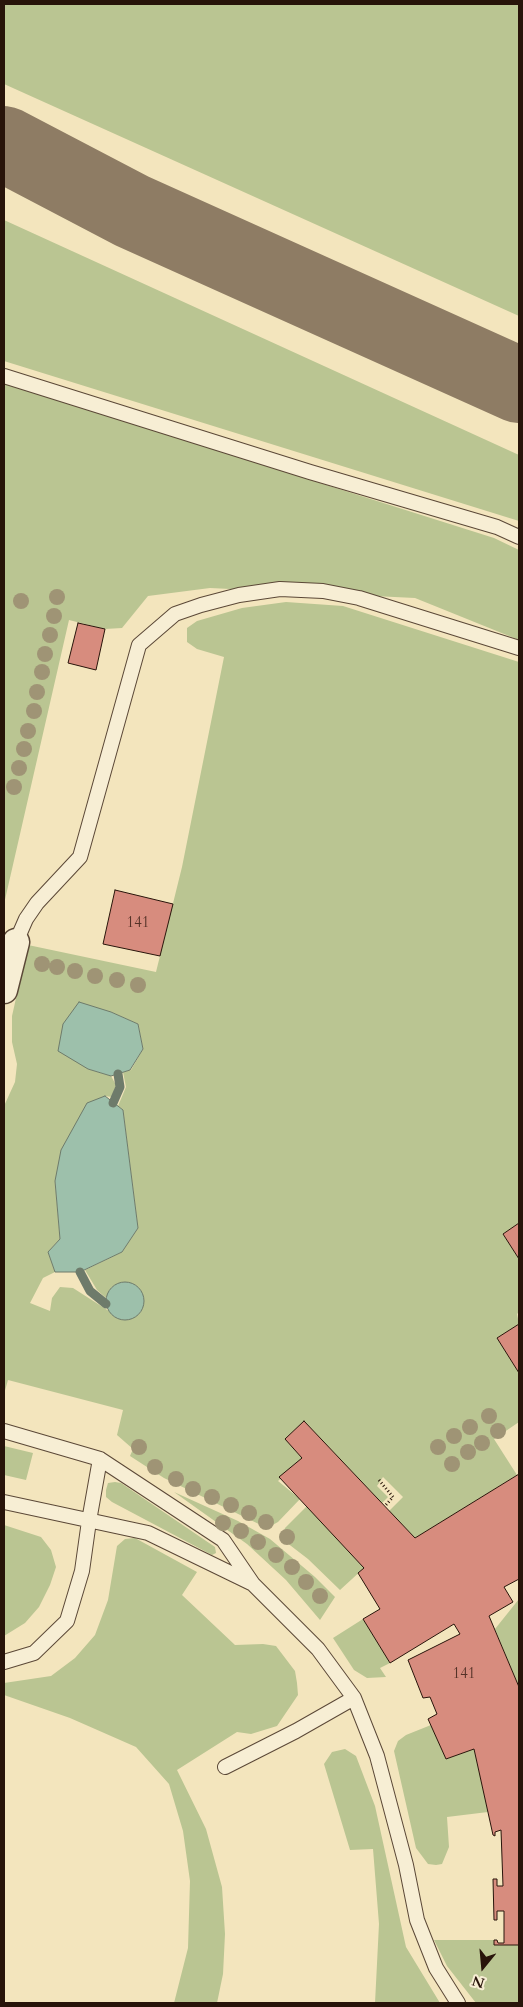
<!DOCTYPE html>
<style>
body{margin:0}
#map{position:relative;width:523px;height:2007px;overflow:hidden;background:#f3e5bd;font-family:Cardo,serif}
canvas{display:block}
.frame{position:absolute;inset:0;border:5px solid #28140a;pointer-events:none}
.north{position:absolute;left:458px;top:1942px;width:50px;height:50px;-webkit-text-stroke:4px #f7eed4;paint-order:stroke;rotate:197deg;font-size:14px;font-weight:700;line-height:20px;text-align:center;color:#28140a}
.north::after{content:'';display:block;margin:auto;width:18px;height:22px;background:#28140a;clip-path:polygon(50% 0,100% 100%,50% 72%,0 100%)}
</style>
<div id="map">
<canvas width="523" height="2007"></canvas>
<div class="frame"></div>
<div class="north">N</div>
</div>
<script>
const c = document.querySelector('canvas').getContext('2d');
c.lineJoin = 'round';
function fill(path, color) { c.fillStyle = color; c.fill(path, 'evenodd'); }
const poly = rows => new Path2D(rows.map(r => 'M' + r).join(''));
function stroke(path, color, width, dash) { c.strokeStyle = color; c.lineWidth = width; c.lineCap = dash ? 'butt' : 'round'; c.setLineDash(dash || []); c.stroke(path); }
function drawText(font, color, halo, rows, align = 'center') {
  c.font = font + ' Cardo,serif'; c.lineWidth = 5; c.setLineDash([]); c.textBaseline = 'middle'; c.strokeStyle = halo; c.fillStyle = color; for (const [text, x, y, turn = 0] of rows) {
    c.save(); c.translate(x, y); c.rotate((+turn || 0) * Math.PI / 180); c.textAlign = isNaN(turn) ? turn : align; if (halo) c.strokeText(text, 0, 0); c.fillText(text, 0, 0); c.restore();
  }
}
const green = poly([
 [4,4,519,4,519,316,4,84],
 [4,220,519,455,519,521,4,361],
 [4,383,494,538,519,550,519,640,415,598,210,588,148,596,122,628,105,629,69,620,4,904],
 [286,602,343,606,519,662,519,1223,503,1234,519,1259,519,1312,517,1314,519,1324,497,1338,519,1373,519,1422,494,1439,517,1475,415,1538,389,1511,403,1497,383,1477,377,1486,388,1497,382,1503,304,1421,285,1439,302,1458,278,1481,300,1499,278,1522,267,1528,164,1478,130,1456,133,1449,117,1435,123,1410,8,1380,4,1394,4,1106,15,1082,17,1064,12,1042,12,1016,28,945,156,972,182,867,224,657,197,649,187,642,187,628,197,621,242,608],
 [111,1012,138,1024,143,1049,131,1070,123,1072,126,1087,118,1106,123,1110,138,1228,122,1252,85,1270,97,1290,106,1298,112,1287,123,1282,130,1283,144,1301,140,1313,123,1320,73,1288,60,1287,52,1298,50,1311,30,1303,43,1278,55,1272,48,1252,60,1239,55,1181,105,1096,112,1097,116,1085,111,1076,88,1069],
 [4,1446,33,1453,26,1480,4,1475],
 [115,1482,121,1483,215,1547,216,1553,212,1555,112,1502,106,1497,106,1490,108,1483],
 [174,1492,238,1521,270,1539,315,1577,335,1597,320,1620,286,1580,247,1544],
 [307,1506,364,1568,340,1590,308,1559,282,1539,285,1528],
 [4,1525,41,1537,51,1550,56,1567,50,1585,39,1607,25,1623,4,1636],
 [135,1538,197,1572,182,1595,235,1645,263,1644,276,1646,295,1671,297,1683,298,1695,277,1726,251,1734,237,1732,177,1770,206,1829,222,1887,225,1934,223,1974,217,2003,174,2003,188,1948,190,1881,183,1831,169,1784,136,1747,70,1718,4,1695,4,1683,51,1676,75,1658,95,1635,108,1600,117,1546,125,1539],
 [519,1599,519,1687,495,1629],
 [363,1619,390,1663,380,1668,386,1677,367,1678,354,1670,333,1638],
 [431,1725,446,1759,474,1749,488,1812,447,1817,449,1847,442,1864,436,1865,428,1864,416,1848,394,1751,398,1741,406,1735],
 [345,1749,356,1756,375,1806,406,1947,440,2003,375,2003,379,1924,373,1849,350,1850,324,1764,332,1752],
 [434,1940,494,1940,494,1945,519,1945,519,2003,476,2003,447,1966]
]);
const water = poly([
 [79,1002,111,1012,138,1024,143,1049,130,1070,111,1076,88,1069,58,1051,63,1024,79,1002],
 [105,1096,123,1110,138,1228,122,1252,80,1272,55,1272,48,1252,60,1239,55,1181,61,1150,87,1103,105,1096],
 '106 1301a19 19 0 1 1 38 0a19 19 0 1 1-38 0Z'
]);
const stream = poly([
 [113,1103,120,1087,118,1074],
 [80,1272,90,1291,106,1304]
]);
const taxiway = poly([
 [4,144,132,211,519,385]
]);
const building = poly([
 [78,623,105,629,96,670,68,663,78,623],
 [115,890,173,904,160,956,103,944,115,890],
 [519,1223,519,1259,503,1234,519,1223],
 [519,1324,519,1373,497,1338,519,1324],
 [304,1421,415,1538,519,1474,519,1579,504,1587,513,1602,489,1616,519,1687,519,1945,494,1945,494,1940,497,1940,498,1943,504,1943,504,1911,497,1911,497,1920,494,1920,493,1879,497,1879,497,1886,503,1886,501,1830,495,1832,495,1836,493,1835,474,1749,446,1759,428,1719,437,1714,430,1697,423,1698,408,1660,460,1634,454,1624,390,1663,363,1619,380,1609,358,1573,364,1568,279,1477,302,1458,285,1439,304,1421]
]);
const path = poly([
 [379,1480,393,1497,385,1506]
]);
const service = poly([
 [4,376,310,472,497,527,519,537],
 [16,942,26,919,37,903,80,857,139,645,175,614,201,605,239,595,280,589,323,591,359,598,519,648],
 [4,1431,100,1459,223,1540,253,1584,318,1649,354,1698,377,1756,406,1865,417,1920,436,1968,458,2003],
 [4,1502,148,1533,251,1583],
 [4,1662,34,1653,67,1621,82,1571,89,1521,100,1459],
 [225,1767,296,1731,354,1698]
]);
const minor = poly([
 [4,990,16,942]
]);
const trees = [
 [57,597],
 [21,601],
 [54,616],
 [50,635],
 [45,654],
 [42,672],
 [37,692],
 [34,711],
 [28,731],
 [24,749],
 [19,768],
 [14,787],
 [42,964],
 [57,967],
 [75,971],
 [95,976],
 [117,980],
 [138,985],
 [489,1416],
 [470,1427],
 [498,1431],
 [454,1436],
 [482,1443],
 [139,1447],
 [438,1447],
 [468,1452],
 [452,1464],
 [155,1467],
 [176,1479],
 [193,1489],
 [212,1497],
 [231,1505],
 [249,1513],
 [266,1522],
 [223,1523],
 [241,1531],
 [287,1537],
 [258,1542],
 [276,1555],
 [292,1567],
 [306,1582],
 [320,1596]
];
const numberNames = [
 ["141",138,924],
 ["141",464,1675]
];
fill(green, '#bac592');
fill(water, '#9dc0ab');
stroke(water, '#6e7b6b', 1);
stroke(stream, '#6e7b6b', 9);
stroke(taxiway, '#8e7c64', 76);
fill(building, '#d78c7e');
stroke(building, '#28140a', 1);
stroke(service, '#5b4837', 16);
stroke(minor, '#5b4837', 29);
stroke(path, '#28140a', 3, [1, 2.5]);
stroke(service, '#f7eed4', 14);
stroke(minor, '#f7eed4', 26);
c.fillStyle = '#9f9475';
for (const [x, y] of trees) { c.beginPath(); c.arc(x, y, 8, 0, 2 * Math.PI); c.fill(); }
drawText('15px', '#543227', null, numberNames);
</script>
